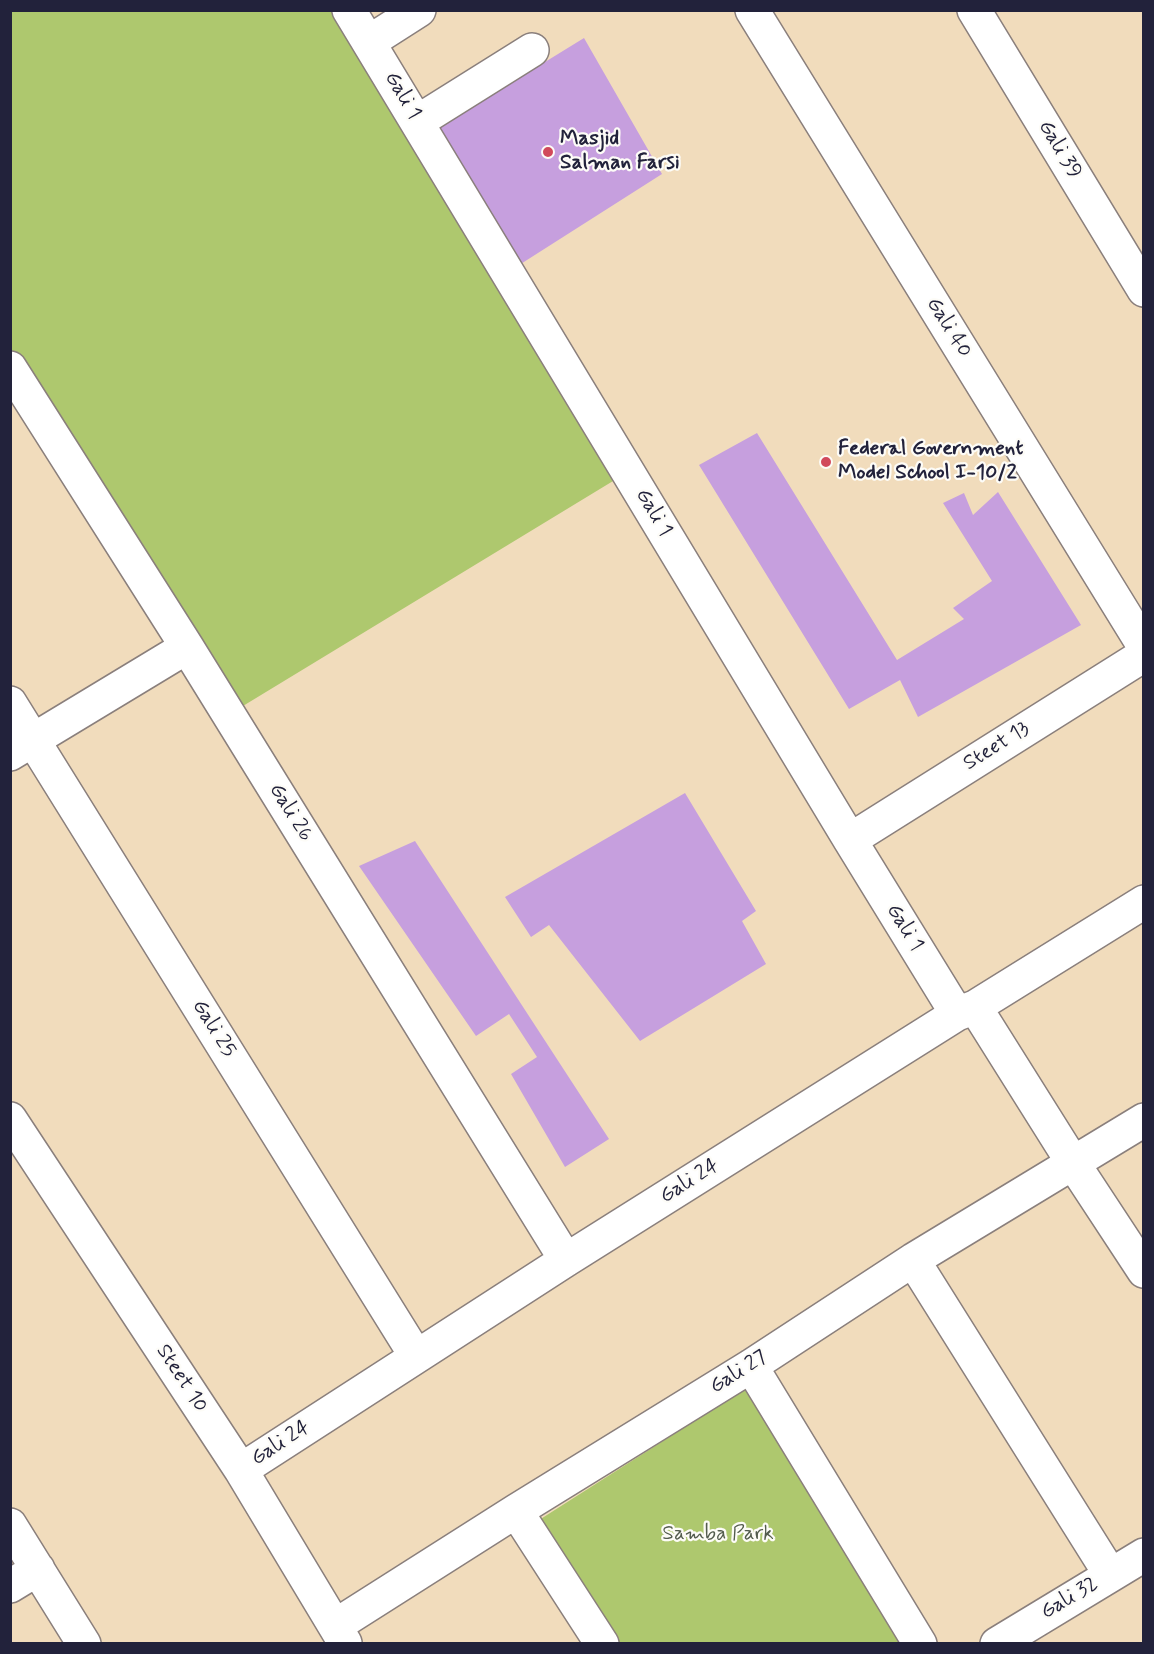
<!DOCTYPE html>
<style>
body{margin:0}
#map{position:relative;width:1154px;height:1654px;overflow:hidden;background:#f1dcbc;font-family:Mynerve,sans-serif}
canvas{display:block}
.frame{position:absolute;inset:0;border:12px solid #22223b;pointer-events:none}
</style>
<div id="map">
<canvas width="1154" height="1654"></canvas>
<div class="frame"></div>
</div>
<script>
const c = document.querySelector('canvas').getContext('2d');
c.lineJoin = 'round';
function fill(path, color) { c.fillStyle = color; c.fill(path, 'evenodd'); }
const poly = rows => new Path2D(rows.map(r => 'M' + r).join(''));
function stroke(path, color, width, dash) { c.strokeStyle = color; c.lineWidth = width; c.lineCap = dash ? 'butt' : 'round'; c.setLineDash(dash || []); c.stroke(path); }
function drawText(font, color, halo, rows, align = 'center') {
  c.font = font + ' Mynerve,sans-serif'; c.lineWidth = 4.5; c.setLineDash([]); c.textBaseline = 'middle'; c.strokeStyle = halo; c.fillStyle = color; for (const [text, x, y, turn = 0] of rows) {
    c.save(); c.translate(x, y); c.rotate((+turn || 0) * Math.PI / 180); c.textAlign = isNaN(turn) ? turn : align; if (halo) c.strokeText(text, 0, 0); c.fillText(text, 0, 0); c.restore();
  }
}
const green = poly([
 [11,11,333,11,618,478,238,709,11,350],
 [754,1383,912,1643,599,1643,525,1529]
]);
const building = poly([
 [584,38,662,174,516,267,433,131],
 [757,433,897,660,964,619,953,608,992,581,943,503,964,493,973,515,998,492,1081,625,918,717,900,680,849,709,699,465],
 [685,793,756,911,742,921,766,964,640,1041,549,925,531,937,505,897],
 [415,841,609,1139,565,1167,511,1074,537,1057,509,1014,476,1036,359,866]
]);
const minor = poly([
 [349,10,850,840,957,1014],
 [752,10,1144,646],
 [974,10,1144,290],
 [369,42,419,10],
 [417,122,532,50],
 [10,368,187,647,566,1260],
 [10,703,416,1356],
 [10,754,187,647],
 [850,840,1144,655],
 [975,1007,1073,1163,1144,1271],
 [10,1119,241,1470,345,1643],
 [913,1260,1110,1574],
 [751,1366,920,1644],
 [241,1470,566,1260,957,1014,975,1007,1144,902],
 [516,1511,602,1644],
 [10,1525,84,1644],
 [10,1586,38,1569],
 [335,1626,516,1511,751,1366,913,1260,1144,1120],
 [997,1644,1144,1555]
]);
const markers = [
 [548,152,6,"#d1495b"],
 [826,462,6,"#d1495b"]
];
const streetNames = [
 ["Gali 1",402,96,59],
 ["Gali 39",1059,150,59],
 ["Gali 40",948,328,58],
 ["Gali 1",653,513,59],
 ["Steet 13",997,747,-32],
 ["Gali 26",290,813,58],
 ["Gali 1",904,928,58],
 ["Gali 25",213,1029,58],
 ["Gali 24",690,1182,-32],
 ["Gali 27",739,1373,-32],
 ["Steet 10",181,1379,57],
 ["Gali 24",281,1444,-33],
 ["Gali 32",1070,1599,-31]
];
const poiNames = [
 ["Masjid",560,140],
 ["Salman Farsi",560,164],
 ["Federal Government",838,450],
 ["Model School I-10/2",838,474]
];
const parkNames = [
 ["Samba Park",718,1535]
];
fill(green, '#aec86e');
fill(building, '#c69fde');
stroke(minor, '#8a7f7c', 36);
stroke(minor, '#fff', 33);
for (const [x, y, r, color] of markers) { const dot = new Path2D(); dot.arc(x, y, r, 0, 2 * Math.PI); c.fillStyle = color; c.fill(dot); stroke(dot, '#fdfcf7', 2); }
drawText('21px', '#22223b', '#fdfcf7', streetNames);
drawText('bold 21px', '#22223b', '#fdfcf7', poiNames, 'left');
drawText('21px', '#535c4d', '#fdfcf7', parkNames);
</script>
